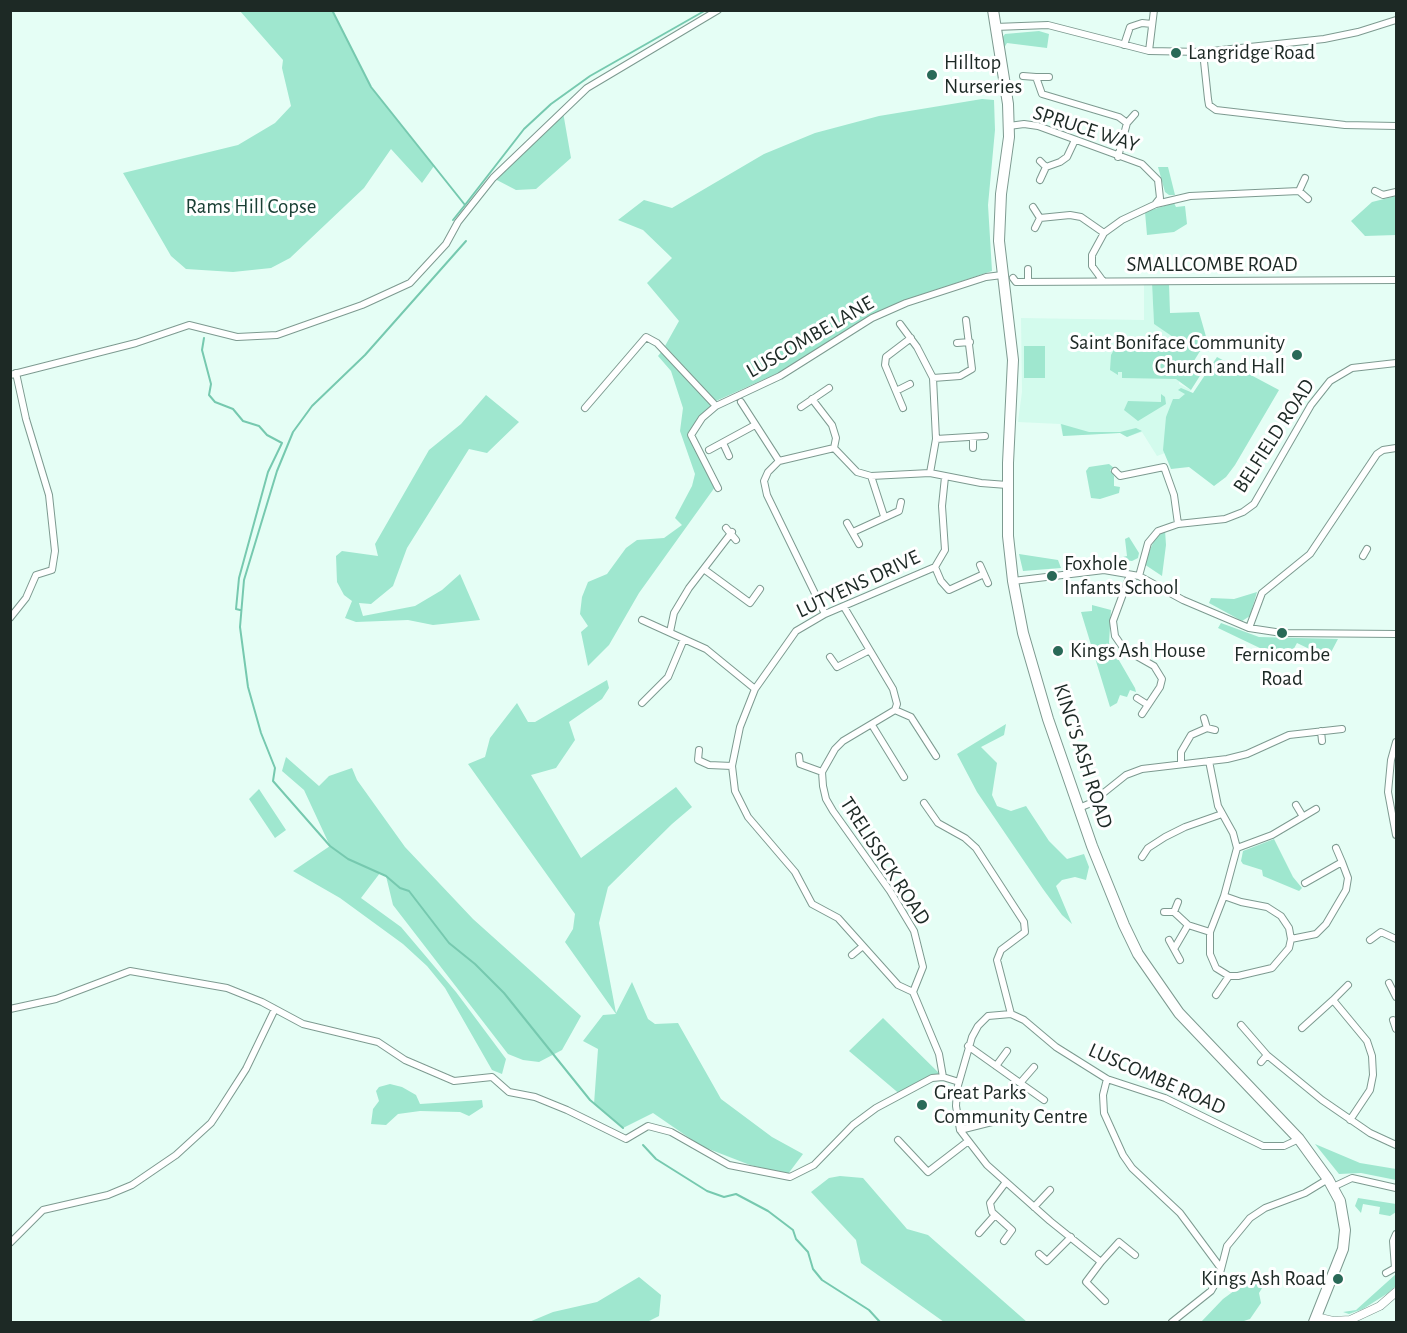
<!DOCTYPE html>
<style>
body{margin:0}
#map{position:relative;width:1407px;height:1333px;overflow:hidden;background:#e5fef5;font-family:"Alegreya Sans",sans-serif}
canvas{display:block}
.frame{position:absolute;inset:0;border:12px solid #1d2925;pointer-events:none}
</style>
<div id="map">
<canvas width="1407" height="1333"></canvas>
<div class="frame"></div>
</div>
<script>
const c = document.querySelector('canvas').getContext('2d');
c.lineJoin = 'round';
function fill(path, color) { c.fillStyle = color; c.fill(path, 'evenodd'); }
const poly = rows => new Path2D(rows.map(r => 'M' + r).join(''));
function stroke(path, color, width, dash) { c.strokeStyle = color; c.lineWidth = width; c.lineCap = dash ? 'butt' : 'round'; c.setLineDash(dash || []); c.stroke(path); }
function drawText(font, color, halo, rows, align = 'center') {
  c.font = font + ' "Alegreya Sans",sans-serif'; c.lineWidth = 6; c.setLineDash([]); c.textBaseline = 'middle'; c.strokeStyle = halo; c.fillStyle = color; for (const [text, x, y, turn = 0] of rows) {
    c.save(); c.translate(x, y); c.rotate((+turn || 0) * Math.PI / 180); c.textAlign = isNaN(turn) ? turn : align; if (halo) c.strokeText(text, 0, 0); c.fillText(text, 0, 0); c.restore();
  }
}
const built = poly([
 [1144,283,1152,283,1154,324,1177,339,1179,384,1191,390,1183,401,1165,453,1157,456,1142,432,1127,437,1120,433,1063,436,1060,424,1018,422,1022,392,1021,318,1144,320]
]);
const green = poly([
 [240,11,332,11,371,87,434,166,422,183,391,149,364,188,290,258,271,268,233,272,186,269,171,256,123,173,238,145,275,123,291,106,282,68,283,60],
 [1039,31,1049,34,1047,48,1007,43,1004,48,1002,38,1005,34],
 [982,99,994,100,995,130,988,205,992,271,905,300,870,316,778,373,716,401,665,346,679,321,647,283,672,258,643,230,618,220,644,200,672,208,764,154,815,133,879,116],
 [563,112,571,158,536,189,516,190,493,178],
 [1158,167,1168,167,1175,195,1169,195,1165,192],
 [1396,196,1396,235,1365,236,1351,221,1372,202],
 [1174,203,1176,207,1185,206,1187,224,1174,232,1147,235,1145,212],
 [1152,283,1169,283,1170,313,1199,312,1207,340,1192,364,1203,371,1191,390,1176,379,1122,378,1122,372,1118,372,1118,375,1110,370,1111,355,1119,341,1176,339,1154,324],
 [1024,346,1045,346,1045,378,1024,378],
 [662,351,713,405,689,434,696,452,715,487,639,593,609,645,588,666,581,632,588,626,580,614,582,597,588,582,607,574,626,548,637,540,664,538,682,525,675,518,692,486,695,474,680,431,683,408,671,371,658,356],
 [1217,357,1279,390,1235,465,1226,477,1214,486,1189,467,1171,469,1163,450,1166,417,1173,399,1179,399,1185,394,1178,390,1181,388,1193,393],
 [1161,394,1165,397,1166,404,1138,421,1124,410,1128,401,1161,402],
 [486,395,519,422,487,453,469,449,407,548,393,586,371,604,359,603,363,616,415,606,442,590,460,574,480,620,433,625,408,620,356,622,345,618,352,601,344,595,337,582,336,556,342,551,378,556,375,544,429,450,461,424],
 [1061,424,1089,432,1120,432,1136,428,1142,431,1127,437,1120,433,1063,436],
 [1109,464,1114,468,1110,470,1114,476,1114,486,1120,487,1119,493,1100,499,1091,498,1086,471,1089,467],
 [1165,530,1166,545,1162,576,1144,564,1155,538],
 [1129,537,1139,553,1138,558,1132,561,1115,559,1127,556,1125,539],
 [1019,554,1058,560,1061,568,1023,571],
 [1257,592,1250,616,1242,621,1209,603,1211,598,1234,599],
 [1092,605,1111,610,1109,643,1135,688,1136,692,1130,690,1127,697,1120,695,1117,703,1110,707,1081,612,1092,611],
 [1221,623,1259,637,1338,639,1328,658,1297,643,1287,661,1218,628],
 [607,680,609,688,602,699,569,722,575,740,556,768,531,775,581,858,676,787,692,807,672,824,608,887,599,923,616,1013,632,982,648,1019,655,1024,678,1023,721,1099,772,1137,803,1154,788,1174,750,1165,701,1146,653,1113,623,1128,594,1104,598,1049,583,1041,603,1015,616,1014,565,942,573,929,575,914,468,764,485,757,490,738,517,703,528,722,535,722],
 [1006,724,1004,735,981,747,997,763,992,795,997,806,1011,811,1026,806,1049,841,1067,859,1084,854,1089,867,1086,880,1075,877,1062,880,1056,886,1072,924,1062,915,1043,889,977,792,957,754],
 [286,757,319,786,329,776,352,768,357,780,405,847,473,919,581,1016,562,1050,539,1062,523,1060,508,1054,393,905,386,876,380,873,361,898,401,927,456,992,506,1059,502,1074,492,1070,445,988,427,966,403,944,340,898,293,871,330,846,304,790,282,771],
 [259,789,286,830,275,838,249,799],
 [1274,839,1293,877,1302,888,1299,891,1263,876,1262,870,1243,864,1241,861,1243,851],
 [883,1018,943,1077,932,1079,902,1096,849,1051],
 [390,1084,402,1087,416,1095,420,1104,482,1100,483,1107,469,1116,460,1112,420,1111,398,1114,386,1125,371,1124,373,1109,379,1101,376,1091,379,1087],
 [1315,1144,1360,1163,1396,1169,1396,1180,1361,1173,1339,1174],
 [840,1176,863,1178,907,1229,928,1235,1027,1322,944,1322,861,1263,856,1240,811,1192,829,1178],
 [1358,1198,1396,1204,1396,1212,1390,1216,1379,1214,1380,1207,1363,1204,1361,1213,1355,1206],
 [1396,1274,1396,1286,1388,1293,1363,1309,1349,1314,1343,1312,1356,1310],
 [1270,1275,1259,1293,1261,1303,1250,1319,1241,1322,1201,1322,1223,1299,1249,1280],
 [639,1277,661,1295,659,1316,647,1322,529,1322,553,1312,597,1302]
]);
const stream = poly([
 [332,10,371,87,465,205,453,220],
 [465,205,524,129,551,104,590,76,706,10],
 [466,241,365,355,312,406,293,432,277,471,244,580,240,627,248,687,261,733,275,768,273,781,330,846,348,859,386,876,400,888,409,891,449,943,475,964,504,993,590,1100,623,1128],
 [204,338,202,350,211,384,209,395,215,402,233,409,243,421,259,426,267,435,282,443,268,472,239,578,236,609,240,610],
 [643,1145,656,1159,707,1191,724,1197,736,1194,768,1211,793,1230,796,1239,808,1252,813,1269,822,1280,869,1310,880,1322]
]);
const minor = poly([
 [995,27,1048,25,1149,51,1203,52,1324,39,1358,32,1396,20],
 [1124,45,1130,27,1142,23,1152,24],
 [1149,51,1154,10],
 [1203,52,1208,99,1209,105,1216,110,1345,125,1396,126],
 [1023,76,1036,77,1042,94,1119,117,1127,123,1118,157],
 [1036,77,1049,77],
 [1127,123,1135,114],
 [1009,126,1024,124,1038,126,1142,164,1158,180,1160,198,1156,203],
 [1040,161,1046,167,1060,162,1067,157,1075,140],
 [1040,180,1046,167],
 [1299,191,1308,199],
 [1375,191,1383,195,1396,192],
 [1033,207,1040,218],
 [1035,228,1040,218,1070,215,1081,217,1104,233],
 [1028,269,1028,281],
 [1013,278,1016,282,1396,280],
 [1103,281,1092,266,1092,255,1104,233,1122,220,1156,204,1190,196,1299,191,1305,178],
 [900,324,917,347,933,378,936,439,930,473],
 [957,343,970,342],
 [10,375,136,343,189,325,237,337,277,335,362,305,410,283,446,244,458,222,493,178,587,88,718,10],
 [933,378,960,376,972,369,966,320],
 [896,391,910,384],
 [812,399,832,425,836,438,834,448],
 [741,402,779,461],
 [801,407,829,388],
 [585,408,646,337,657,343,716,406],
 [903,408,885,365,886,357,911,338],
 [973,437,973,448],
 [936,439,985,436],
 [723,443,729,456],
 [709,450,755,425],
 [1115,471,1120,476,1164,467,1174,495,1178,524],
 [871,476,884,516],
 [718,488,691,435,702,418,716,406,780,376,872,318,906,303,986,277,1002,275],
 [847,523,859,544],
 [726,528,736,540],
 [853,532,899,511,901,502],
 [1363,556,1367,549],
 [980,565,988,583],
 [935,567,941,581,949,590,984,574],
 [705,570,750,603,760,589],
 [1130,575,1113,621,1115,636,1124,649,1154,666,1162,679,1160,687,1142,714],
 [1139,576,1148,543,1158,531,1178,524,1225,519,1243,512,1254,504,1311,405,1330,381,1352,368,1396,363],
 [1013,581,1104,570,1139,576,1183,600,1249,628,1282,633,1396,634],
 [844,607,893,689,897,704,895,710,843,741,835,749,822,772,823,786,826,799,833,811,890,891,914,931,923,967,913,992],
 [825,614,767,495,764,481,768,472,779,461,834,448,857,472,871,476,930,473,981,483,1007,485],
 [10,618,26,598,36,575,52,570,55,551,49,495,26,419,16,373],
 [642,620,706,649,755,689],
 [1249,628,1262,593,1310,554,1377,454,1383,450,1396,448],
 [670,632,674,613,689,588,732,532],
 [830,657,837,667,868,651],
 [1137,698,1148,705],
 [642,703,668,677,684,639],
 [895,710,911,717,936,756],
 [1204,718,1207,728],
 [872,725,904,777],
 [1321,731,1322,741],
 [1396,742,1391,760,1388,792,1396,835],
 [699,750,698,760,709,765,732,766],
 [799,756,800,764,822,772],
 [1209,761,1218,806,1233,833,1237,848,1224,896,1241,902,1267,907,1281,916,1289,928,1291,939,1289,948,1272,968,1238,976,1229,976,1216,968,1210,954,1210,932,1224,896],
 [1181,764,1181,752,1191,735,1207,728,1215,730],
 [924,803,938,823,965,838,976,848,1024,922,1025,932,1001,950,997,960,1011,1014],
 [1296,805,1302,815],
 [1079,808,1091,803,1126,775,1142,769,1227,759,1247,754,1289,735,1342,729],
 [1237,848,1272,835,1316,809],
 [1336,848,1342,862],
 [1142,857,1148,848,1165,837,1185,827,1222,814],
 [1164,912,1174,912,1188,925],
 [1174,912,1178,902],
 [1291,939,1316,934,1326,924,1346,890,1348,878,1342,862,1305,883],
 [1169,940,1180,960],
 [1370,940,1381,932,1396,939],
 [1174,949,1188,925,1210,932],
 [852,955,863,946],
 [1389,983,1396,997],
 [1216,995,1229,976],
 [1333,1000,1348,985],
 [10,1009,56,999,130,971,227,988,262,1002,303,1024,378,1042,405,1060,454,1081,492,1077,509,1092,535,1097,567,1110,626,1139,648,1126,671,1132,729,1165,790,1177,814,1165,853,1125,876,1108,932,1078,943,1077,959,1082],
 [1011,1014,988,1016,978,1026,972,1037,957,1089,956,1106,960,1130,987,1165,1050,1221,1101,1262,1119,1242,1135,1255],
 [1011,1014,1024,1020,1056,1047,1107,1079,1165,1098,1263,1146,1284,1146,1299,1139],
 [1393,1020,1396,1029],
 [1241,1025,1267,1055,1322,1100,1370,1133,1396,1145],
 [1302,1028,1333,1000,1367,1041,1372,1056,1373,1075,1370,1090,1350,1120],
 [968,1046,1044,1100],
 [1261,1062,1267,1055],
 [996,1066,1007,1051],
 [943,1077,939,1054,913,992,898,985,838,918,812,904,795,872,748,817,735,791,732,766,740,727,755,689,796,631,825,614,935,567,945,550,942,506,945,477],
 [1107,1079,1103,1095,1104,1113,1123,1155,1132,1168,1180,1213,1220,1267],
 [1021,1082,1034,1067],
 [960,1130,992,1122,999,1116],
 [898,1140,928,1172,967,1142],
 [1333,1187,1352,1178,1396,1188],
 [1034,1207,1050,1190],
 [979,1233,995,1215],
 [1004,1241,1012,1230,992,1212,990,1203,1006,1182],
 [10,1243,43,1210,108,1195,132,1185,176,1155,211,1123,221,1108,246,1069,274,1011],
 [1039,1254,1047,1261,1071,1237],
 [1101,1262,1086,1282,1105,1301],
 [1386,1273,1395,1268,1393,1241,1396,1234],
 [1172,1322,1211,1291,1219,1277,1227,1246,1250,1218,1265,1208,1305,1193,1328,1179]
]);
const tertiary = poly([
 [1316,1317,1333,1321,1350,1320,1380,1306,1396,1292]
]);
const trunk = poly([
 [993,10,1008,104,1009,137,1001,194,999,241,1013,360,1008,463,1008,536,1013,581,1023,633,1048,719,1092,846,1124,925,1138,954,1179,1013,1299,1139,1328,1179,1340,1201,1345,1230,1343,1249,1314,1322]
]);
const markers = [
 [1176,53,6,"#296957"],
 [932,75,6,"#296957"],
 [1297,355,6,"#296957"],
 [1052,576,6,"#296957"],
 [1282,633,6,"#296957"],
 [1058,651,6,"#296957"],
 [922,1105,6,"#296957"],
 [1338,1279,6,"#296957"]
];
const poiNames = [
 ["Langridge Road",1188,53],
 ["Hilltop",944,63],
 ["Nurseries",944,87],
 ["Saint Boniface Community",1285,343,"right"],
 ["Church and Hall",1285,367,"right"],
 ["Foxhole",1064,564],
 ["Infants School",1064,588],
 ["Kings Ash House",1070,651],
 ["Fernicombe",1282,655,"center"],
 ["Road",1282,679,"center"],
 ["Great Parks",934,1093],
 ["Community Centre",934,1117],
 ["Kings Ash Road",1326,1279,"right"]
];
const streetNames = [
 ["SPRUCE WAY",1086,129,18],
 ["SMALLCOMBE ROAD",1212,265],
 ["LUSCOMBE LANE",810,337,-30],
 ["BELFIELD ROAD",1274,436,-57],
 ["LUTYENS DRIVE",858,584,-25],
 ["KING'S ASH ROAD",1083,756,72],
 ["TRELISSICK ROAD",885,861,57],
 ["LUSCOMBE ROAD",1157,1079,24]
];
const parkNames = [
 ["Rams Hill Copse",251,207]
];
fill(built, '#d3fbed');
fill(green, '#9fe7cf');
stroke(stream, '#76c9af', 2);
stroke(minor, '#7d9a90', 8);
stroke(tertiary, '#7d9a90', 9);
stroke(trunk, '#7d9a90', 12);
stroke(minor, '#fff', 6);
stroke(tertiary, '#fff', 8);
stroke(trunk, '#fff', 10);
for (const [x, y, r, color] of markers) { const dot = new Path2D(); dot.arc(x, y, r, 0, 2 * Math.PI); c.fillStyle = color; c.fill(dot); stroke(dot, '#fff', 2); }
drawText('21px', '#1d2925', '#fff', poiNames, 'left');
drawText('21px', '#1d2925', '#fff', streetNames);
drawText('21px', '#1a4035', '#fff', parkNames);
</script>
